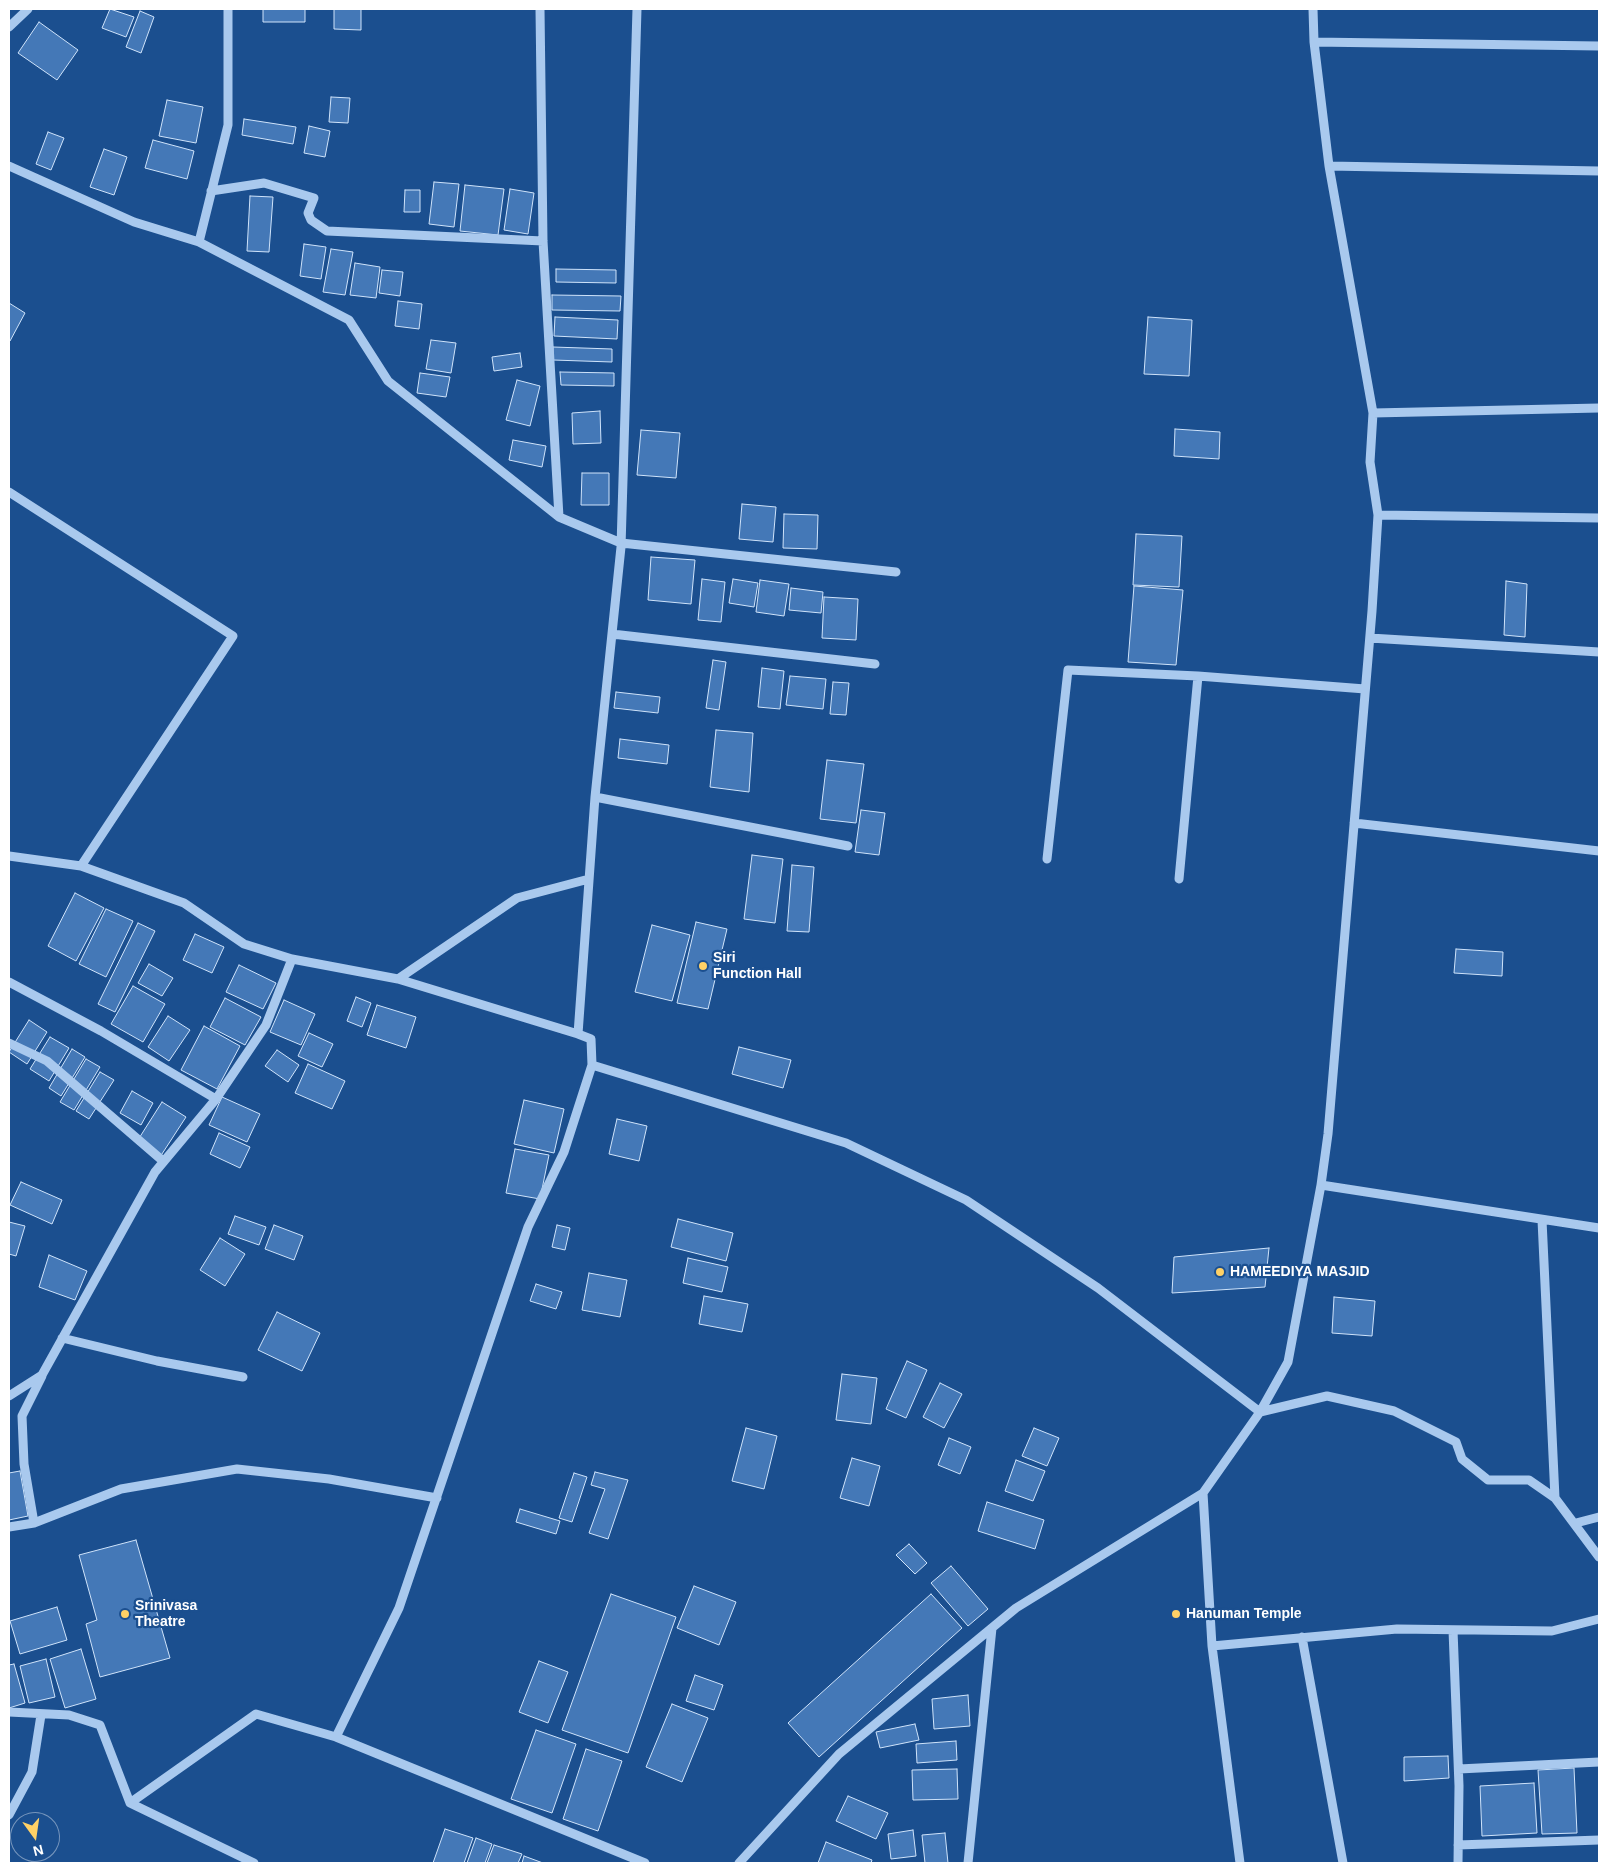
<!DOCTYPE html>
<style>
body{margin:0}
#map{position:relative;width:1608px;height:1872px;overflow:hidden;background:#1b4f8f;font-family:Helvetica,sans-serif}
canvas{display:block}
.frame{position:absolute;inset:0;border:10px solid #fff;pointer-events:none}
.north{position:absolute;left:10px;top:1812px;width:50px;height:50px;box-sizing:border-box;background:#1b4f8f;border:1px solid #7695bc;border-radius:50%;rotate:166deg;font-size:14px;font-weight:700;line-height:20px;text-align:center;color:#fff}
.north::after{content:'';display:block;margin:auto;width:18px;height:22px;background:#ffd166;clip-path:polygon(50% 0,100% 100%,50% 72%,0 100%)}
</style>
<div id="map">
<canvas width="1608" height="1872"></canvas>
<div class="frame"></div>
<div class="north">N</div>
</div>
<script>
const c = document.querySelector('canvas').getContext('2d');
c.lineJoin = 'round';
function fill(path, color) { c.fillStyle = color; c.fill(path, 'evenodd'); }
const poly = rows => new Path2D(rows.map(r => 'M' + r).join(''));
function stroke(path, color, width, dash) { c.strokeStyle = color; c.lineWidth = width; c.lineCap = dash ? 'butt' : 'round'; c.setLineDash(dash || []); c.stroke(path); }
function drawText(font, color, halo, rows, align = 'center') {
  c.font = font + ' Helvetica,sans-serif'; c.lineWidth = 4.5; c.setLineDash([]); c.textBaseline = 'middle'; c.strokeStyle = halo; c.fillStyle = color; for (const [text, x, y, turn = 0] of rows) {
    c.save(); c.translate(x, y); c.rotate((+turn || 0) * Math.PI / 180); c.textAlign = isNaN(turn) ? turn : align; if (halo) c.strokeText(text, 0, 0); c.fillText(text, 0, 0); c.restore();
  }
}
const building = poly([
 [110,9,134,17,126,37,102,28,110,9],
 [263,9,305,9,305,22,263,22,263,9],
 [334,9,361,9,361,30,334,29,334,9],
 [140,11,154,17,141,53,126,47,140,11],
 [39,22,78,50,57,80,18,53,39,22],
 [331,97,350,98,348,123,329,122,331,97],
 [167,100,203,107,196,143,159,136,167,100],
 [244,119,296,127,293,144,242,135,244,119],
 [309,126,330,131,325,157,304,153,309,126],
 [48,132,64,138,51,170,36,164,48,132],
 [153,140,194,151,187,179,145,168,153,140],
 [104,149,127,157,114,195,90,187,104,149],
 [434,182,459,184,454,227,429,224,434,182],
 [465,185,504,189,498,235,460,231,465,185],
 [510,189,534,193,528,234,504,230,510,189],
 [405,190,420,190,420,212,404,212,405,190],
 [250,196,273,197,269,252,247,251,250,196],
 [304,244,326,247,321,279,300,276,304,244],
 [331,249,353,252,345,295,323,292,331,249],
 [355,263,380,267,376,298,350,295,355,263],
 [556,269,616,270,616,283,556,282,556,269],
 [382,270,403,272,400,296,379,293,382,270],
 [552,295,621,296,620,311,552,310,552,295],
 [398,301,422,304,419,329,395,326,398,301],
 [9,303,25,313,10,341,9,341,9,303],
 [555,317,618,320,617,339,554,336,555,317],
 [1148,317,1192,320,1189,376,1144,374,1148,317],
 [431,340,456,343,451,373,426,369,431,340],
 [553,347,612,349,612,362,553,360,553,347],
 [520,353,522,367,494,371,492,357,520,353],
 [560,372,614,373,614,386,561,385,560,372],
 [420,373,450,377,446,397,417,393,420,373],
 [517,380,540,386,530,426,506,420,517,380],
 [600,411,601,443,573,444,572,413,600,411],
 [1175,429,1220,432,1219,459,1174,456,1175,429],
 [641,430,680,433,676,478,637,475,641,430],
 [513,440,546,446,542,467,509,460,513,440],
 [582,473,609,473,609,505,581,505,582,473],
 [742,504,776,507,773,542,739,539,742,504],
 [784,514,818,515,817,549,783,548,784,514],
 [1136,534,1182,536,1179,587,1133,585,1136,534],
 [651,557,695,560,691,604,648,600,651,557],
 [702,579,725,582,721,622,698,620,702,579],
 [733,579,758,583,754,607,729,603,733,579],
 [760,580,789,584,784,616,756,612,760,580],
 [1506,581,1527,584,1525,637,1504,635,1506,581],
 [1134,586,1183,590,1176,665,1128,662,1134,586],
 [791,588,823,592,821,613,789,610,791,588],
 [824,597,858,599,856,640,822,638,824,597],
 [713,660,726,662,719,710,706,708,713,660],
 [762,668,784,671,780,709,758,707,762,668],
 [790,676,826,679,823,709,786,705,790,676],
 [833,682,849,683,846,715,830,714,833,682],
 [616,692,660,697,658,713,614,708,616,692],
 [716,730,753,733,749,792,710,787,716,730],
 [620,739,669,745,667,764,618,758,620,739],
 [827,760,864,764,856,823,820,819,827,760],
 [861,810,885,813,879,855,855,852,861,810],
 [752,855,783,859,775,923,744,919,752,855],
 [792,865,814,867,809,932,787,931,792,865],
 [75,893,104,908,76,961,48,946,75,893],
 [106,909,133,921,106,977,79,964,106,909],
 [696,922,727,929,708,1009,677,1003,696,922],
 [138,923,155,931,115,1012,98,1004,138,923],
 [652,925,690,935,672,1001,635,992,652,925],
 [195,934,224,947,212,973,183,960,195,934],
 [1456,949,1503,952,1502,976,1454,973,1456,949],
 [149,964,173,978,162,996,138,983,149,964],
 [239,965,276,983,263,1009,226,992,239,965],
 [133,986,165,1004,143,1042,111,1024,133,986],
 [356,997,371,1003,362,1027,347,1021,356,997],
 [225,998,261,1017,245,1045,210,1027,225,998],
 [284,1000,315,1014,301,1045,270,1032,284,1000],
 [377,1005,416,1017,406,1048,367,1035,377,1005],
 [168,1016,190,1030,169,1061,148,1047,168,1016],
 [29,1020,47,1032,27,1064,9,1052,29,1020],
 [204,1026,240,1046,217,1089,181,1070,204,1026],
 [309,1033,333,1044,322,1067,298,1056,309,1033],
 [50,1037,69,1048,49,1081,30,1069,50,1037],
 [739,1047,791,1060,783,1088,732,1074,739,1047],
 [72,1049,85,1057,61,1096,49,1088,72,1049],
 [277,1050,299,1065,288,1082,265,1066,277,1050],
 [86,1059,100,1067,74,1110,60,1102,86,1059],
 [308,1064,345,1081,332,1109,295,1093,308,1064],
 [100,1072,114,1080,89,1119,76,1111,100,1072],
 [132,1091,153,1103,141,1125,120,1113,132,1091],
 [222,1097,260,1114,247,1142,209,1125,222,1097],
 [524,1100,564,1109,554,1153,514,1144,524,1100],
 [162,1102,186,1117,160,1157,136,1143,162,1102],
 [617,1119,647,1126,639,1161,609,1154,617,1119],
 [219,1133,250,1147,240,1168,210,1154,219,1133],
 [515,1149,549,1155,540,1199,506,1193,515,1149],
 [21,1182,62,1200,52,1224,10,1205,21,1182],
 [235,1216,266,1227,259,1245,228,1234,235,1216],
 [678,1219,733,1233,726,1261,671,1247,678,1219],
 [9,1222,25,1226,16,1256,9,1254,9,1222],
 [274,1225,303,1236,294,1260,265,1249,274,1225],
 [557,1225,570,1228,565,1250,552,1247,557,1225],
 [220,1238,245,1254,225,1286,200,1270,220,1238],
 [1269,1248,1265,1287,1172,1293,1174,1257,1269,1248],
 [49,1255,87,1271,75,1300,39,1287,49,1255],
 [688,1258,728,1267,722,1292,683,1283,688,1258],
 [589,1273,627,1280,620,1317,582,1310,589,1273],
 [536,1284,562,1292,556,1309,530,1301,536,1284],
 [704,1296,748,1304,742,1332,699,1324,704,1296],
 [1334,1297,1375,1301,1372,1336,1332,1333,1334,1297],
 [277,1312,320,1333,302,1371,258,1350,277,1312],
 [907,1361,927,1370,906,1418,886,1409,907,1361],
 [842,1374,877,1378,871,1424,836,1420,842,1374],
 [940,1383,962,1394,944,1428,923,1417,940,1383],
 [746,1428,777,1436,764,1489,732,1481,746,1428],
 [1034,1428,1059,1438,1047,1466,1022,1456,1034,1428],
 [949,1438,971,1447,960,1474,938,1465,949,1438],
 [852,1458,880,1466,869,1506,840,1498,852,1458],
 [1016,1460,1045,1471,1033,1501,1005,1491,1016,1460],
 [20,1471,28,1516,9,1520,9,1473,20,1471],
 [595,1472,628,1480,608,1539,589,1533,605,1489,591,1485,595,1472],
 [574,1473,587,1477,572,1522,559,1518,574,1473],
 [987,1502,1044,1520,1035,1549,978,1531,987,1502],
 [520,1509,560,1521,556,1534,516,1522,520,1509],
 [136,1540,170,1658,100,1677,86,1624,97,1620,79,1555,136,1540],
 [909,1544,927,1563,915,1574,896,1555,909,1544],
 [951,1566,988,1609,968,1626,931,1583,951,1566],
 [694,1586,736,1602,719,1645,677,1628,694,1586],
 [611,1594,676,1617,628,1753,562,1730,611,1594],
 [931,1594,962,1628,819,1757,788,1723,931,1594],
 [57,1607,67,1640,20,1654,10,1621,57,1607],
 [81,1649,96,1699,65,1708,50,1659,81,1649],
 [46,1659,55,1697,29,1703,20,1666,46,1659],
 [539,1661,568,1672,548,1723,519,1712,539,1661],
 [14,1664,25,1703,9,1708,9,1665,14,1664],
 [695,1675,723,1685,714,1710,686,1701,695,1675],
 [968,1695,970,1726,934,1729,932,1699,968,1695],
 [672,1704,708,1718,682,1782,646,1767,672,1704],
 [915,1724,919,1740,880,1748,876,1732,915,1724],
 [536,1730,576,1744,552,1813,511,1799,536,1730],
 [956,1741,957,1760,917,1763,916,1744,956,1741],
 [586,1749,622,1761,598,1831,563,1819,586,1749],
 [1448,1756,1449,1778,1404,1781,1404,1757,1448,1756],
 [1574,1768,1577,1833,1542,1834,1538,1770,1574,1768],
 [957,1769,958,1799,913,1800,912,1770,957,1769],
 [1534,1783,1537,1833,1482,1836,1480,1786,1534,1783],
 [848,1796,888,1813,876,1839,836,1821,848,1796],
 [445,1829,473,1838,464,1863,433,1863,445,1829],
 [913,1830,916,1856,891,1859,888,1834,913,1830],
 [945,1833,948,1863,925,1863,922,1835,945,1833],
 [476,1838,492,1844,485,1863,467,1863,476,1838],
 [826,1842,872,1860,871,1863,818,1863,826,1842],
 [494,1845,522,1854,518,1863,487,1863,494,1845],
 [524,1856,543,1863,522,1863,524,1856]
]);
const minor = poly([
 [540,9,543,241,559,517,621,543,896,572],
 [1313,9,1314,42,1599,46],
 [9,27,28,9],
 [1314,42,1329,166],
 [9,166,134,222,199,242,349,320,388,381,559,517],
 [211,191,264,183,314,198,308,213,311,220,327,231,543,241],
 [199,242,228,125,228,9],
 [1373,413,1329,166,1599,171],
 [9,492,233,636,81,866],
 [1378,515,1599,518],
 [612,634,875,664],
 [1370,638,1599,652],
 [595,797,848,846],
 [1354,823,1599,851],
 [9,856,81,866,184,903,244,944,292,959,398,979,578,1034,591,1039,592,1065,846,1143,966,1200,1098,1288,1260,1412,1327,1396,1394,1411,1456,1442,1462,1459,1488,1480,1529,1480,1555,1498,1599,1557],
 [1047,859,1068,670,1198,676],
 [1179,879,1198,676,1365,689],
 [398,979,517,898,589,879],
 [9,982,101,1031,216,1099],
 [578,1034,595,797,621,547,637,9],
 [9,1043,47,1061,163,1161],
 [592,1065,564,1152,528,1227,399,1608,336,1737,645,1863],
 [1321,1185,1599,1228],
 [1542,1220,1555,1498],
 [62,1338,157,1361,243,1377],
 [9,1396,42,1375,155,1172,216,1099,266,1025,292,959],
 [1203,1493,1212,1646,1240,1863],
 [34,1523,24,1464,22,1416,42,1376],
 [1576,1523,1599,1517],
 [9,1527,34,1523,121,1489,237,1469,329,1479,437,1498],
 [1453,1630,1459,1786,1458,1863],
 [1302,1637,1343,1863],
 [1212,1646,1397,1629,1552,1631,1599,1619],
 [9,1712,69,1715,100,1725,130,1803],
 [1459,1769,1599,1762],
 [9,1815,32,1772,41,1715],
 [1458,1845,1599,1840],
 [254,1863,130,1803,256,1714,336,1737],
 [739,1863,839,1754,1016,1608,1203,1493,1260,1412,1288,1362,1321,1185,1328,1134,1372,611,1378,515,1370,462,1373,413,1599,408],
 [968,1863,992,1628]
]);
const markers = [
 [703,966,5,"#ffd166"],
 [1220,1272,5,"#ffd166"],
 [125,1614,5,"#ffd166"],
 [1176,1614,5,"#ffd166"]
];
const poiNames = [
 ["Siri",713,958],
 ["Function Hall",713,974],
 ["HAMEEDIYA MASJID",1230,1272],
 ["Srinivasa",135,1606],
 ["Theatre",135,1622],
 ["Hanuman Temple",1186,1614]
];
fill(building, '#4478b7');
stroke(building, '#cfe3fa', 1);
stroke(minor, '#a9c9ee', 9);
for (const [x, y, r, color] of markers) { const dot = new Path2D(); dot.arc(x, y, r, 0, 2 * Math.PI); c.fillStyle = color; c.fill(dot); stroke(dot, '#1b4f8f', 2); }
drawText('bold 14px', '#fff', '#1b4f8f', poiNames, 'left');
</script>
